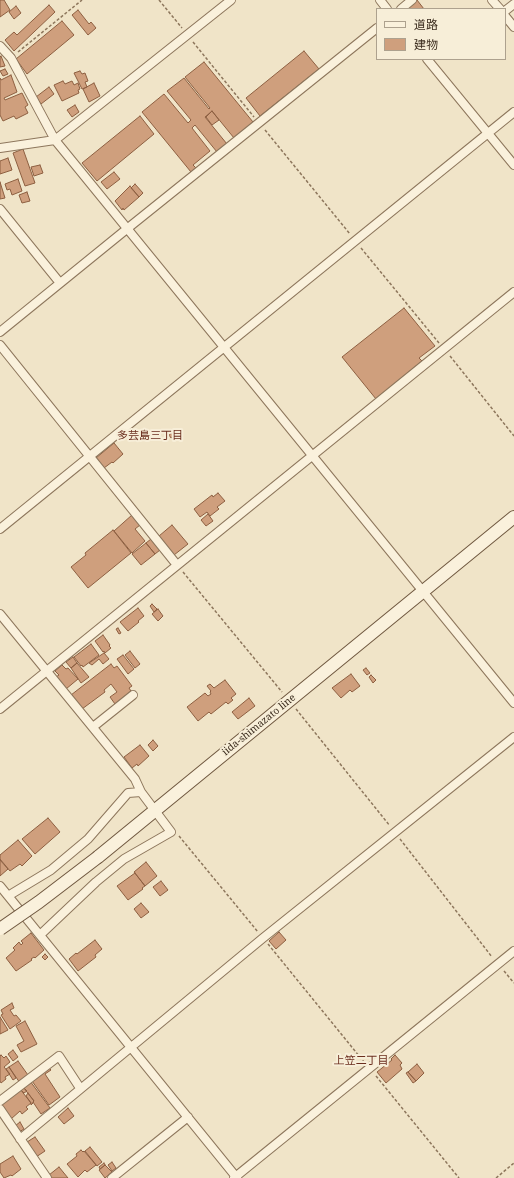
<!DOCTYPE html>
<meta charset="utf-8">
<style>
body{margin:0}
#map{position:relative;width:514px;height:1178px;overflow:hidden;background:#f0e4c8;font-family:"Noto Serif","Noto Sans JP",serif}
canvas{display:block}
.legend{position:absolute;left:376px;top:8px;width:130px;height:52px;box-sizing:border-box;background:#f7eed8;border:1px solid #ada18e;margin:0;padding:5px 7px;list-style:none;font-size:12px;color:#3d2e20}
.legend li{display:flex;align-items:center;gap:8px;height:20px}
.legend b{width:20px;border:1px solid #ada18e}
</style>
<div id="map">
<canvas width="514" height="1178"></canvas>
<ul class="legend">
<li><b style="height:5px;background:#faf1dc"></b>道路</li>
<li><b style="height:11px;background:#cf9f7d"></b>建物</li>
</ul>
</div>
<script>
const c = document.querySelector('canvas').getContext('2d');
c.lineJoin = 'round';
function fill(path, color) { c.fillStyle = color; c.fill(path, 'evenodd'); }
const poly = rows => new Path2D(rows.map(r => 'M' + r).join(''));
function stroke(path, color, width, dash) { c.strokeStyle = color; c.lineWidth = width; c.lineCap = dash ? 'butt' : 'round'; c.setLineDash(dash || []); c.stroke(path); }
function drawText(font, color, halo, rows, align = 'center') {
  c.font = font + ' "Noto Serif","Noto Sans JP",serif'; c.lineWidth = 4; c.setLineDash([]); c.textBaseline = 'middle'; c.strokeStyle = halo; c.fillStyle = color; for (const [text, x, y, turn = 0] of rows) {
    c.save(); c.translate(x, y); c.rotate((+turn || 0) * Math.PI / 180); c.textAlign = isNaN(turn) ? turn : align; if (halo) c.strokeText(text, 0, 0); c.fillText(text, 0, 0); c.restore();
  }
}
const building = poly([
 [0,0,4,0,10,10,0,17,0,0],
 [415,0,417,0,424,9,404,9,415,0],
 [49,5,55,12,14,51,5,40,14,32,17,35,49,5],
 [16,6,21,13,14,19,9,12,16,6],
 [78,10,89,24,91,22,96,28,88,35,72,15,78,10],
 [62,21,74,35,27,74,16,59,62,21],
 [304,51,319,69,260,116,246,98,304,51],
 [1,56,5,66,0,67,0,57,1,56],
 [204,62,253,122,234,138,212,111,205,117,227,144,217,152,195,125,192,128,210,151,193,165,196,168,191,172,142,112,164,94,188,123,191,120,167,91,184,78,209,109,210,108,185,77,204,62],
 [5,69,8,74,3,76,0,71,5,69],
 [80,71,82,74,85,73,88,81,85,82,87,87,82,89,74,73,80,71],
 [11,75,17,92,4,98,5,100,22,93,28,105,25,107,28,113,16,119,14,116,3,121,0,115,0,78,1,80,11,75],
 [63,81,65,84,72,81,74,85,78,83,80,89,78,90,79,93,62,101,54,85,63,81],
 [94,83,100,96,89,102,83,89,94,83],
 [49,87,54,94,41,104,36,97,49,87],
 [75,105,79,112,72,117,67,110,75,105],
 [212,111,219,120,212,125,206,117,212,111],
 [140,116,154,134,97,181,82,163,140,116],
 [23,149,35,183,25,186,13,153,23,149],
 [8,158,12,170,0,174,0,161,8,158],
 [40,165,43,173,34,176,31,167,40,165],
 [114,172,120,179,107,189,101,182,114,172],
 [18,179,22,191,12,195,10,189,7,190,5,184,18,179],
 [0,182,5,198,0,199,0,182],
 [135,184,143,193,139,197,131,188,135,184],
 [130,186,139,197,124,210,123,208,122,210,115,201,130,186],
 [27,192,30,201,22,203,19,195,27,192],
 [404,308,435,346,419,358,422,361,376,399,342,357,404,308],
 [174,431,176,434,171,438,169,435,174,431],
 [114,443,123,454,113,463,112,462,104,468,96,458,114,443],
 [218,493,225,501,217,507,219,509,210,516,207,512,200,517,194,509,212,495,213,497,218,493],
 [208,514,213,521,206,526,201,520,208,514],
 [132,515,140,525,135,529,145,541,132,553,114,531,132,515],
 [172,525,188,544,174,555,159,536,172,525],
 [113,530,131,553,88,588,71,567,86,555,85,553,113,530],
 [151,539,160,550,155,554,146,543,151,539],
 [146,543,155,554,141,565,132,554,146,543],
 [152,604,157,609,154,612,150,606,152,604],
 [138,608,144,616,138,621,139,622,128,631,120,622,138,608],
 [158,609,163,616,158,621,152,614,158,609],
 [118,628,121,633,119,634,116,629,118,628],
 [103,635,110,645,109,646,111,648,105,653,104,651,103,652,95,641,103,635],
 [91,644,99,655,83,667,82,665,81,666,74,657,91,644],
 [130,651,140,664,135,668,125,655,130,651],
 [104,653,109,659,103,664,99,659,92,665,89,663,104,653],
 [123,655,134,669,128,674,117,659,123,655],
 [73,657,77,663,71,668,66,662,73,657],
 [77,663,89,677,81,683,71,668,77,663],
 [111,664,114,668,117,666,132,686,129,688,131,691,115,704,110,697,117,692,111,684,104,690,105,692,82,709,71,695,111,664],
 [62,665,66,669,68,668,78,679,66,689,56,677,59,675,55,671,62,665],
 [366,668,370,673,367,675,363,670,366,668],
 [351,674,360,686,352,692,350,690,341,698,332,688,351,674],
 [371,675,376,680,373,683,369,677,371,675],
 [225,680,236,694,231,698,233,700,228,704,226,702,211,714,209,712,198,721,187,707,205,693,208,696,211,694,210,692,211,691,207,686,210,684,214,688,225,680],
 [249,698,255,706,238,719,232,712,249,698],
 [153,740,158,746,153,751,148,745,153,740],
 [140,745,149,756,138,766,137,764,132,768,124,757,140,745],
 [48,818,60,832,35,854,22,839,48,818],
 [18,840,32,856,22,866,20,864,10,871,0,859,0,855,18,840],
 [0,860,8,869,0,876,0,860],
 [146,862,157,876,145,886,134,872,146,862],
 [135,873,145,886,142,888,143,889,128,900,117,886,135,873],
 [161,881,168,890,160,896,153,887,161,881],
 [141,903,149,912,141,918,134,909,141,903],
 [279,932,286,940,276,949,269,941,279,932],
 [31,933,44,950,35,958,34,957,31,959,32,960,16,971,6,958,15,950,13,948,19,942,21,945,23,943,21,941,31,933],
 [95,940,102,949,95,955,96,957,78,971,69,959,76,953,77,954,95,940],
 [45,954,48,957,45,960,42,957,45,954],
 [12,1003,14,1008,10,1010,14,1016,16,1015,21,1021,10,1029,1,1015,3,1014,1,1010,12,1003],
 [0,1017,8,1030,0,1034,0,1017],
 [25,1021,37,1044,21,1052,17,1045,24,1041,16,1026,25,1021],
 [13,1050,18,1057,13,1061,8,1054,13,1050],
 [1,1055,4,1058,6,1056,10,1062,4,1067,10,1074,5,1077,6,1079,1,1083,0,1081,0,1056,1,1055],
 [395,1055,402,1063,400,1065,402,1069,386,1083,377,1072,392,1060,391,1059,395,1055],
 [18,1061,28,1075,20,1083,9,1067,18,1061],
 [417,1064,424,1073,416,1081,408,1072,417,1064],
 [9,1067,16,1078,13,1080,6,1069,9,1067],
 [49,1068,51,1070,45,1074,60,1097,49,1105,32,1081,49,1068],
 [408,1072,416,1081,413,1083,406,1073,408,1072],
 [30,1081,50,1108,41,1114,33,1102,34,1101,23,1087,30,1081],
 [23,1087,27,1091,24,1093,20,1089,23,1087],
 [20,1089,31,1103,26,1107,28,1109,22,1114,20,1111,11,1119,0,1105,20,1089],
 [28,1093,34,1101,33,1102,33,1103,31,1105,31,1103,26,1096,28,1093],
 [68,1108,74,1116,64,1124,58,1117,68,1108],
 [20,1122,24,1129,19,1132,15,1126,20,1122],
 [35,1137,45,1151,36,1157,27,1142,35,1137],
 [90,1147,102,1162,97,1166,85,1151,90,1147],
 [81,1150,83,1152,84,1151,96,1165,87,1172,85,1170,78,1177,67,1164,77,1156,76,1154,81,1150],
 [13,1156,21,1169,12,1176,11,1175,4,1178,0,1172,0,1164,13,1156],
 [112,1162,116,1168,112,1171,108,1165,112,1162],
 [104,1163,105,1165,100,1169,99,1167,104,1163],
 [105,1165,112,1172,105,1178,99,1170,105,1165],
 [59,1167,68,1178,51,1178,49,1175,59,1167]
]);
const path = poly([
 [159,0,182,28],
 [193,42,254,117],
 [18,52,82,0],
 [265,130,350,234],
 [361,248,439,343],
 [450,356,514,436],
 [183,572,282,692],
 [296,709,390,826],
 [179,836,258,932],
 [400,839,492,957],
 [268,944,364,1062],
 [504,971,514,983],
 [376,1076,459,1178],
 [496,1178,514,1163]
]);
const street = poly([
 [380,0,387,9],
 [492,0,500,9],
 [401,9,412,0],
 [505,11,514,4],
 [505,16,514,27],
 [0,46,11,58,55,140,514,703],
 [427,59,514,165],
 [0,148,55,140,231,0],
 [0,209,60,283],
 [0,332,128,228,377,28],
 [0,345,177,565],
 [0,529,514,112],
 [0,614,135,779,141,792,171,832,124,859,96,882,40,935],
 [0,709,514,292],
 [93,727,133,695],
 [0,886,237,1178],
 [8,896,51,870,88,839,128,793,141,792],
 [0,1101,59,1056,80,1088],
 [0,1109,47,1178],
 [20,1139,263,938,514,737],
 [112,1178,188,1117],
 [234,1178,514,951]
]);
const secondary = poly([
 [98,857,514,517]
]);
const secondaryBridge = poly([
 [0,929,39,902,98,857]
]);
const streetNames = [
 ["iida-shimazato line",259,725,-39]
];
const neighbourhoodNames = [
 ["多芸島三丁目",150,436],
 ["上笠二丁目",361,1061]
];
fill(building, '#cf9f7d');
stroke(building, '#8d5f41', 1);
stroke(street, '#8d765c', 10);
stroke(secondary, '#6f573f', 14);
stroke(path, '#8d765c', 1.5, [3, 2]);
stroke(street, '#faf1dc', 8);
stroke(secondary, '#faf1dc', 12);
stroke(secondaryBridge, '#6f573f', 14, []);
stroke(secondaryBridge, '#faf1dc', 12);
drawText('10px', '#3d2e20', '#f7eed8', streetNames);
drawText('11px', '#6b2e1e', '#f7eed8', neighbourhoodNames);
</script>
